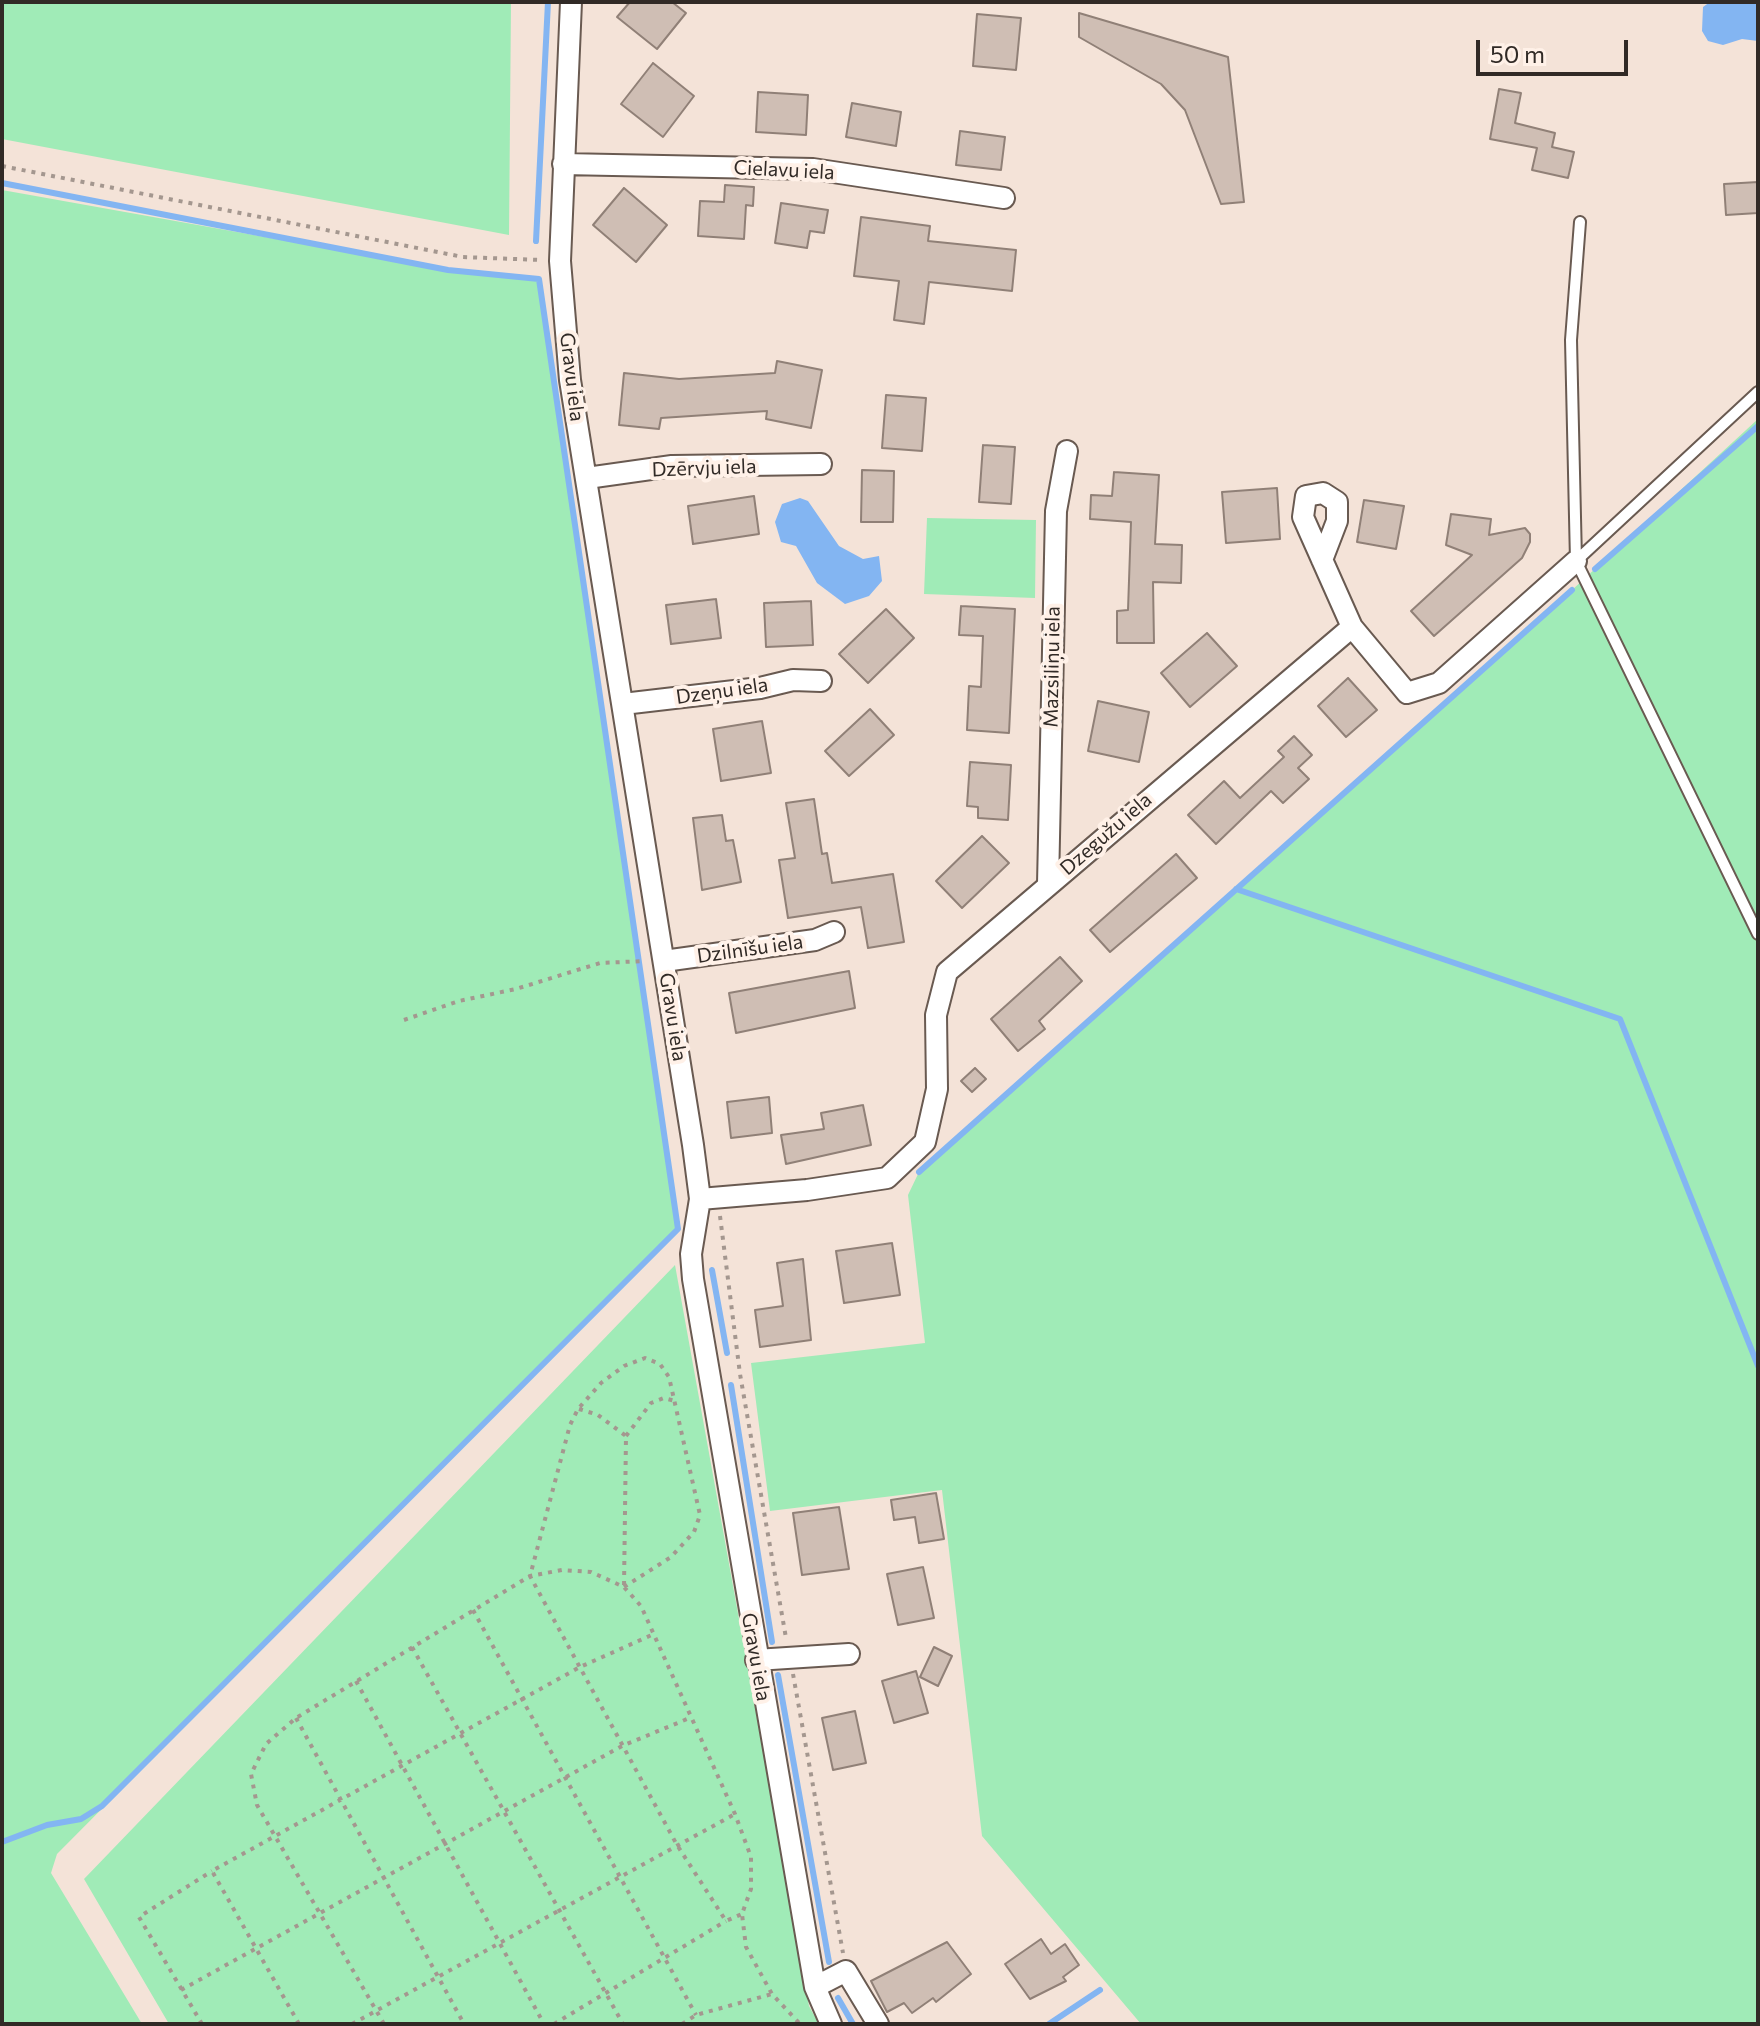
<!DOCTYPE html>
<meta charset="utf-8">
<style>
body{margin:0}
#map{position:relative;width:1760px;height:2026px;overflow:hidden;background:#f4e3d8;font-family:Commissioner,sans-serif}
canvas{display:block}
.frame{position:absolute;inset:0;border:4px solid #312a26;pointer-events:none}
.scale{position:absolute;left:1476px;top:40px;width:152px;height:36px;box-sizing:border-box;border:4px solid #312a26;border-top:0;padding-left:10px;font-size:24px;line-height:28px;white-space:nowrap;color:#312a26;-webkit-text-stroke:6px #fff1e8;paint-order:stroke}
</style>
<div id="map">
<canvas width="1760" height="2026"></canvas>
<div class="frame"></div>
<div class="scale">50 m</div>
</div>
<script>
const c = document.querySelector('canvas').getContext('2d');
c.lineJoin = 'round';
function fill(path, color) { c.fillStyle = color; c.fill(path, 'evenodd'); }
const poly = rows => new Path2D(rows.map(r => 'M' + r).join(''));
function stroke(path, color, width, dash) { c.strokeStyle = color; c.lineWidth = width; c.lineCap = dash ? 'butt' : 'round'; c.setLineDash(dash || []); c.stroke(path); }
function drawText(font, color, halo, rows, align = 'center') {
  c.font = font + ' Commissioner,sans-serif'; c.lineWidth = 8; c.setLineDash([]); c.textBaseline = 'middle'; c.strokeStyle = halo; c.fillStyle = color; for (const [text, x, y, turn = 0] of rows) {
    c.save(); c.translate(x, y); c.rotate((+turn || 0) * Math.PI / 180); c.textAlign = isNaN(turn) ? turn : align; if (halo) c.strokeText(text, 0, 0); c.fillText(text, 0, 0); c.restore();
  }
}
const green = poly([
 [2,2,511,2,509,235,2,139],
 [2,190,444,269,539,279,678,1229,57,1854,51,1873,142,2024,2,2024],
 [1758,419,1758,2024,1141,2024,982,1836,942,1490,770,1511,751,1363,925,1343,908,1195,919,1172,1572,590],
 [927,518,1036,520,1035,598,924,594],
 [675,1265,809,2006,819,2024,169,2024,84,1879]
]);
const water = poly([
 [1710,2,1758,2,1758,41,1742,39,1723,45,1708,41,1702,31,1703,7],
 [800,498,808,501,839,546,863,559,879,556,882,581,869,596,845,604,817,583,796,546,781,542,775,522,782,504]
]);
const stream = poly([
 [2,183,448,270,539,279,678,1229,102,1806,81,1819,47,1825,2,1842],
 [536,241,548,2],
 [1595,569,1758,426],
 [1236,889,1620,1019,1758,1366],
 [919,1172,1572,590],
 [712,1270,727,1353],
 [731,1385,772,1642],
 [778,1675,829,1962],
 [838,1998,853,2024],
 [1049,2024,1100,1990]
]);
const building = poly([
 [630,2,672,2,686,13,657,49,617,17,630,2],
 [1079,13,1228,57,1244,202,1221,204,1185,110,1161,84,1079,37,1079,13],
 [977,14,1021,18,1016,70,973,66,977,14],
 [653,63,694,96,663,137,621,104,653,63],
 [1499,89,1521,93,1515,123,1555,133,1552,147,1574,152,1568,178,1532,170,1537,148,1490,139,1499,89],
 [758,92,808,95,806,135,756,132,758,92],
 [852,103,901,112,896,146,846,137,852,103],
 [960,131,1005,137,1001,170,956,165,960,131],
 [1758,182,1758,213,1726,215,1724,184,1758,182],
 [725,185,754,187,753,206,746,205,744,239,698,236,700,201,724,202,725,185],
 [624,188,667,225,636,262,593,225,624,188],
 [781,203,828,210,824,233,810,231,807,248,775,243,781,203],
 [861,217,930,226,928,241,1016,250,1012,291,929,282,924,324,894,320,899,281,854,276,861,217],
 [777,361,822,370,811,428,766,419,767,411,661,418,659,429,619,425,624,373,679,379,775,373,777,361],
 [886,395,926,398,922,451,882,448,886,395],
 [983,445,1015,447,1011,504,979,502,983,445],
 [862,470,894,471,893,522,861,522,862,470],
 [1114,472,1159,475,1155,544,1182,545,1181,583,1153,582,1154,643,1117,643,1117,611,1128,610,1131,522,1090,519,1091,495,1112,496,1114,472],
 [1277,488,1280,539,1226,543,1222,492,1277,488],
 [754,496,759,534,693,544,688,506,754,496],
 [1364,500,1404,506,1396,549,1357,542,1364,500],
 [1451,514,1491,519,1489,535,1525,528,1530,534,1530,542,1522,558,1434,636,1411,611,1472,555,1446,545,1451,514],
 [716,599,721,638,671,644,666,605,716,599],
 [811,601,813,645,766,647,764,603,811,601],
 [961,606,1015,609,1009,733,967,730,969,686,981,687,983,636,959,635,961,606],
 [886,609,914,638,868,683,839,654,886,609],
 [1207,633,1237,666,1190,707,1161,673,1207,633],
 [1348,678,1377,710,1346,737,1318,706,1348,678],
 [1098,701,1149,712,1139,762,1088,751,1098,701],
 [870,709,894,735,849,776,825,751,870,709],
 [762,721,771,773,721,781,713,729,762,721],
 [1294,736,1312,755,1298,768,1309,779,1283,803,1271,791,1216,844,1188,815,1224,781,1240,798,1284,757,1278,751,1294,736],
 [970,762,1011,765,1008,820,978,818,978,807,967,806,970,762],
 [814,799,822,854,827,853,832,883,893,874,904,942,868,948,861,907,788,918,779,860,795,858,786,803,814,799],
 [722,815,726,841,733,840,741,882,702,890,693,818,722,815],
 [982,836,1009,863,962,908,936,881,982,836],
 [1176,854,1197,878,1110,952,1090,930,1176,854],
 [1060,957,1082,981,1039,1021,1045,1029,1018,1051,991,1019,1060,957],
 [849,971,855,1008,736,1033,729,993,849,971],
 [975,1068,986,1079,972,1092,961,1081,975,1068],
 [769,1097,772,1133,731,1138,727,1102,769,1097],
 [863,1105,871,1145,786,1164,781,1135,824,1129,821,1113,863,1105],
 [892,1243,900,1295,844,1303,836,1251,892,1243],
 [803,1259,811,1340,760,1347,755,1310,783,1306,777,1263,803,1259],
 [936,1493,944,1539,919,1543,915,1517,894,1520,891,1500,936,1493],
 [839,1507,849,1569,802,1575,793,1513,839,1507],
 [923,1567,934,1618,898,1625,887,1574,923,1567],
 [934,1647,952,1656,938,1686,920,1677,934,1647],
 [916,1671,928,1713,894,1723,882,1681,916,1671],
 [855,1711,866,1763,833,1770,822,1718,855,1711],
 [1041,1939,1051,1954,1065,1944,1079,1965,1063,1977,1066,1981,1030,1999,1005,1964,1041,1939],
 [947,1942,971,1974,936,2002,933,1998,912,2013,904,2003,887,2012,871,1981,947,1942]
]);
const path = poly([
 [2,166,463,257,542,260],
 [404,1020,459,1001,516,989,600,963,645,961],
 [720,1216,740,1374,786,1638],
 [579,1409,598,1415,626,1436,624,1587],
 [626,1436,651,1403,664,1398,675,1401],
 [624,1587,671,1557,694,1532,700,1515,669,1377,660,1364,645,1358,624,1366,601,1383,578,1409,570,1425,530,1576,677,1845,726,1921,742,1914],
 [473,1610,696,2015],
 [412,1647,623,2024],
 [793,1674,843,1953],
 [356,1681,544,2024],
 [296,1718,464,2024],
 [181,1990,622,1746,692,1717],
 [202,2024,139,1917,212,1871],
 [299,2024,212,1871,580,1667,654,1634],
 [352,2024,735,1814],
 [384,2024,257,1805,251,1774,266,1744,296,1718,530,1576,562,1570,591,1572,624,1587,641,1606,735,1814,751,1857,751,1889,742,1914,746,1947,772,1994,800,2024],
 [554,2024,726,1921],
 [682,2024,696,2015,772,1994]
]);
const service = poly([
 [1580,222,1571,340,1576,561,1758,934],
 [1576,561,1758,392]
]);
const minor = poly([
 [571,2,560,261,570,380,693,1145,700,1199,691,1254,693,1279,815,1987,831,2024],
 [563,164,813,169,1004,198],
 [587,478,672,466,821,464],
 [1322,560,1337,521,1337,502,1323,493,1306,496,1303,517,1352,627,1407,693,1439,683,1576,561],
 [623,704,760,688,793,680,821,681],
 [1048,884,1056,511,1067,451],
 [664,961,815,940,834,932],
 [700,1199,807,1190,887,1178,925,1142,937,1089,936,1015,947,972,1352,627],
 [756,1660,849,1654],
 [815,1987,846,1971,878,2024]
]);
const streetNames = [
 ["Cielavu iela",784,170,3],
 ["Gravu iela",572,377,83],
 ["Dzērvju iela",704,468,-2],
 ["Mazsiliņu iela",1052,667,-89],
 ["Dzeņu iela",722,691,-8],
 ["Dzegužu iela",1106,834,-41],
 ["Dzilnīšu iela",750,949,-8],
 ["Gravu iela",673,1017,81],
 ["Gravu iela",756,1657,80]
];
fill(green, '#a0ebb7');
fill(water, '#83b5f2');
stroke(stream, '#83b5f2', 6);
fill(building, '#cfbeb4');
stroke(building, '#908077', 2);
stroke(service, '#695a51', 14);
stroke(minor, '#695a51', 24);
stroke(path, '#a4978f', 4, [4, 6]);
stroke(service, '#fff', 10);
stroke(minor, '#fff', 20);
drawText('20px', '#312a26', '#fff1e8', streetNames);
</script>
